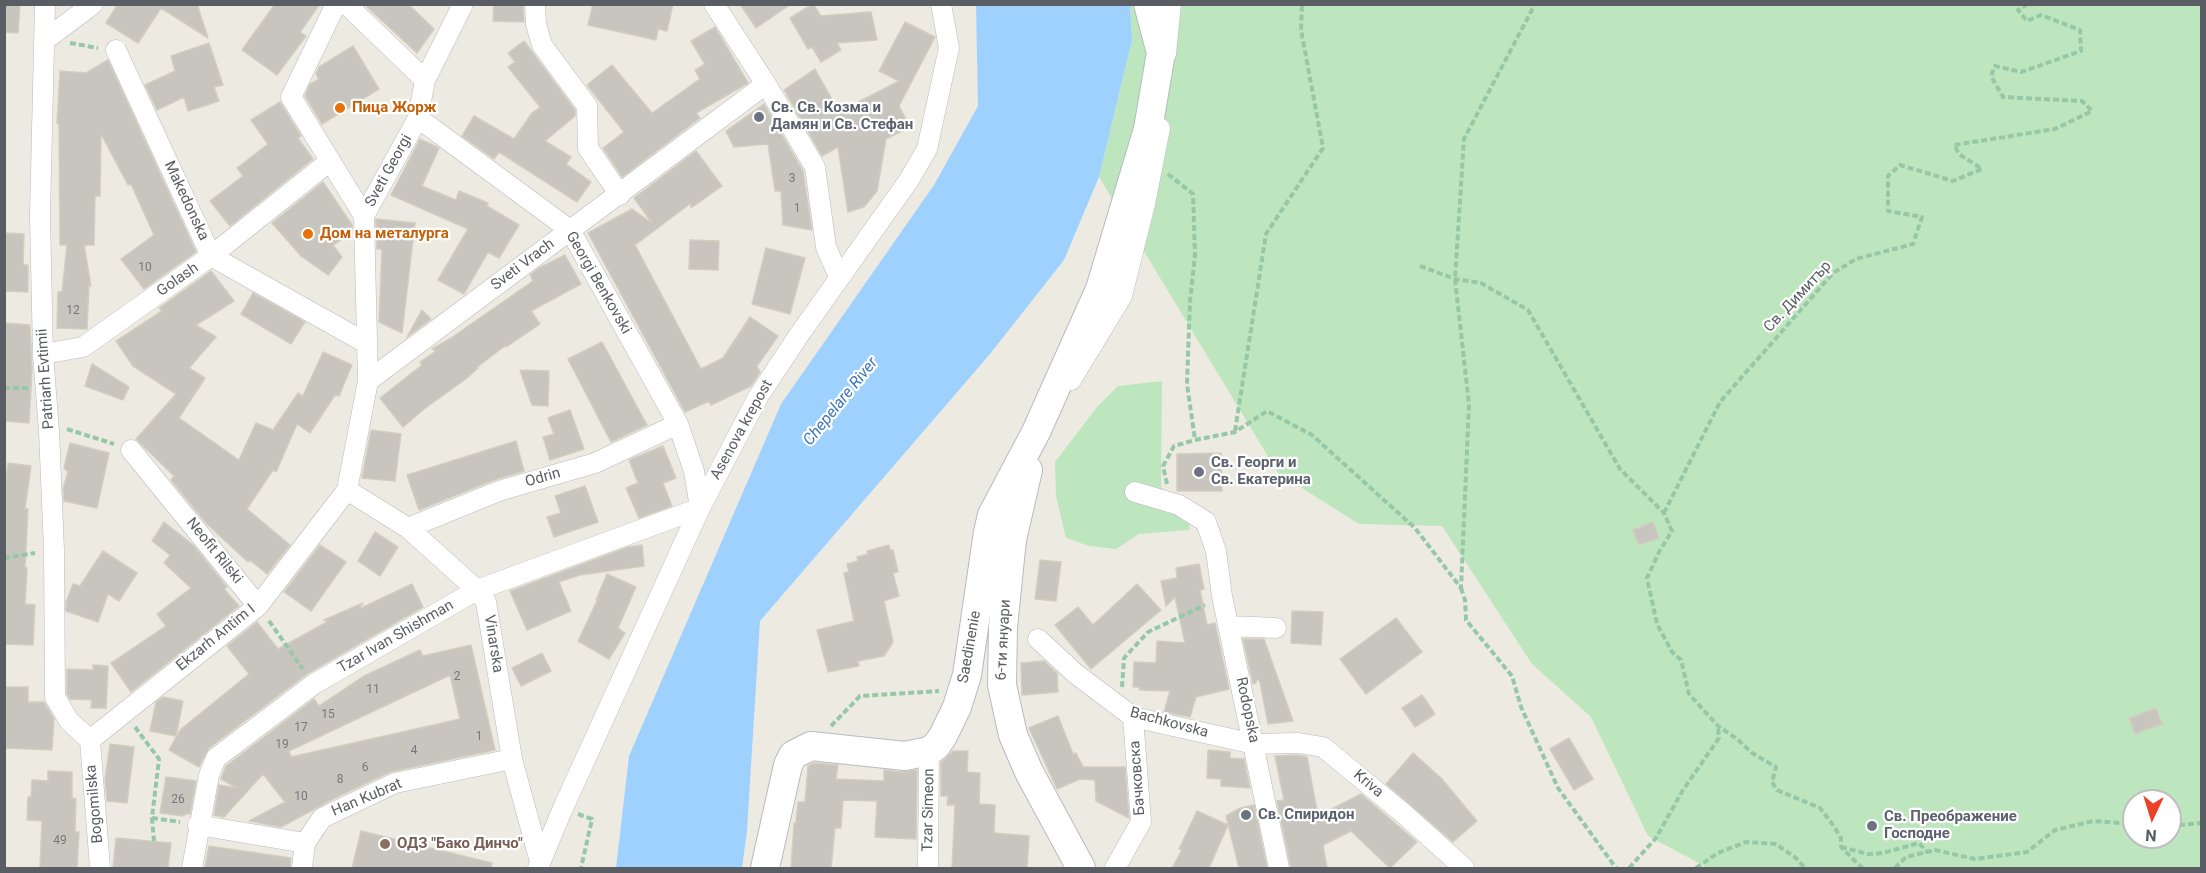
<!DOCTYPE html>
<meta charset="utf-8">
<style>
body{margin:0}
#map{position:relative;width:2206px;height:873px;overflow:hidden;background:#edebe1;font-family:Roboto,sans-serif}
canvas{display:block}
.frame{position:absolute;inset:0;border:6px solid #5a5d63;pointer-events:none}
.north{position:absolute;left:2122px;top:789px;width:60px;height:60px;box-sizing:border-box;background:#fff;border:2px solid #bdbec1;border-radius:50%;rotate:184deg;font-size:16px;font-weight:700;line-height:24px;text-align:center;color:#5a5d63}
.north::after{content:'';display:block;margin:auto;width:21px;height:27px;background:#ec4028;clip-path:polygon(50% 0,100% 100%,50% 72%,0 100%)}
</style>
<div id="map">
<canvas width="2206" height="873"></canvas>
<div class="frame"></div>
<div class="north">N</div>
</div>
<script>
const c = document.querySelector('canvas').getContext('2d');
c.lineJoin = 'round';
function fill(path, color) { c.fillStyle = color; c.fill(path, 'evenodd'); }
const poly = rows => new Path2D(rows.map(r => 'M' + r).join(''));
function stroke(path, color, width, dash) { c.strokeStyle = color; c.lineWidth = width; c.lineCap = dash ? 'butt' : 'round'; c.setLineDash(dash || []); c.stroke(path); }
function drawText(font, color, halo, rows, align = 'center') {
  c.font = font + ' Roboto,sans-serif'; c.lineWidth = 4.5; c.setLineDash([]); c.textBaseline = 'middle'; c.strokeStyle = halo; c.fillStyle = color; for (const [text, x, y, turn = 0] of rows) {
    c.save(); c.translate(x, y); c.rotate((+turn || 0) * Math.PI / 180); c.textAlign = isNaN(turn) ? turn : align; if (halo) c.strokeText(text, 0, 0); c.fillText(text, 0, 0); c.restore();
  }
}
const green = poly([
 [1130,5,2201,5,2201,868,1708,868,1648,836,1591,717,1532,664,1442,526,1359,524,1278,473,1099,177,1132,40],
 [2134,801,2170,801,2170,837,2134,837],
 [1162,381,1161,487,1190,517,1189,530,1139,534,1116,549,1089,546,1066,538,1056,496,1055,462,1097,407,1118,386]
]);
const water = poly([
 [976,5,1130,5,1132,40,1099,177,1064,260,990,354,760,621,747,831,742,868,616,868,629,756,781,404,934,185,978,106]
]);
const building = poly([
 [4,4,20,4,18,33,4,32,4,4],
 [118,4,197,4,208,38,161,8,138,43,106,23,118,4],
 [275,4,320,4,300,32,306,36,277,75,242,50,275,4],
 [364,4,408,4,434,29,417,53,364,4],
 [494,4,523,4,524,22,493,21,494,4],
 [593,4,673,4,667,31,658,29,656,40,588,25,593,4],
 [740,4,791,4,756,28,740,4],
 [813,4,821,16,871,12,877,40,837,43,841,50,821,62,812,47,808,49,790,18,813,4],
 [905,22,935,37,899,106,910,127,886,139,877,191,864,207,848,212,838,147,822,156,784,90,815,69,839,112,899,81,879,71,905,22],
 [715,27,748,83,696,113,700,118,622,177,603,148,624,132,587,85,612,65,652,113,700,79,695,70,705,64,691,41,715,27],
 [524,41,575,110,575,116,545,141,571,157,566,164,591,182,577,202,499,152,494,159,462,136,474,116,514,139,532,113,540,107,508,67,515,62,508,53,524,41],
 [209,43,223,85,214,87,219,101,188,111,184,97,157,110,145,85,175,71,171,56,209,43],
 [353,46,379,89,322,124,305,96,310,84,319,79,316,74,319,67,353,46],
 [108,60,196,252,144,289,121,259,154,235,131,184,128,185,101,134,100,196,95,196,94,245,84,245,91,286,89,285,87,329,57,328,58,292,62,292,67,245,60,245,59,123,57,123,60,71,86,73,108,60],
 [280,102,301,136,298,138,313,159,230,226,210,201,243,176,237,168,268,144,251,120,280,102],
 [764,104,803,171,812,230,783,225,781,191,775,191,768,144,734,147,726,131,764,104],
 [420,139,439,148,422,186,456,200,459,191,488,203,487,206,519,225,499,258,488,252,464,294,438,280,468,229,391,195,420,139],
 [696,151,722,186,691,208,691,203,635,245,701,369,723,358,750,317,778,336,757,366,760,372,751,386,711,405,709,401,685,412,588,233,632,209,652,223,634,198,696,151],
 [323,182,352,225,352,233,333,245,342,257,328,275,301,256,272,223,323,182],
 [376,219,415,223,402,333,379,322,382,249,377,249,376,219],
 [4,233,24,234,23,265,28,265,28,292,4,291,4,233],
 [690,240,719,241,718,270,689,269,690,240],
 [766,248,805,258,790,314,752,304,766,248],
 [565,255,581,284,531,311,540,324,506,347,506,345,476,368,478,368,467,378,424,409,403,427,380,398,422,365,420,362,436,351,432,349,451,338,533,281,530,275,539,268,565,255],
 [211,271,234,301,196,325,216,337,189,368,205,378,179,418,239,460,256,423,273,430,298,393,303,396,323,352,352,365,339,396,335,395,310,433,297,424,276,472,273,470,247,509,290,545,267,574,250,560,248,562,207,524,171,480,174,476,136,439,176,394,133,366,116,341,162,311,159,308,211,271],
 [253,293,305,322,291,344,241,314,253,293],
 [422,310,431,319,407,337,422,310],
 [4,323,30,325,32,370,29,423,4,421,4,323],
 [602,342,647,425,611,442,568,359,602,342],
 [92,364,129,387,123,400,85,386,92,364],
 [520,370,549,371,548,406,532,405,520,370],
 [570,410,584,449,550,460,543,437,554,434,548,418,570,410],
 [371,430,401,434,395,481,362,478,371,430],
 [516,441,524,471,494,480,419,510,407,475,516,441],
 [70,443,109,453,97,508,64,501,63,489,68,472,64,468,70,443],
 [663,446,676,478,663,483,672,506,639,518,626,488,638,483,629,460,663,446],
 [1221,453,1222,491,1177,491,1177,454,1221,453],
 [8,463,31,466,25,509,28,509,25,567,27,568,25,604,35,605,33,645,4,644,4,491,8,463],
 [585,486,598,522,554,537,547,517,561,513,555,496,585,486],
 [164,522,193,545,227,587,224,589,239,606,131,692,111,663,166,626,157,614,191,588,164,563,170,555,152,541,164,522],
 [1653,522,1659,538,1639,545,1633,530,1653,522],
 [375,532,398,547,380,576,358,561,375,532],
 [320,545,346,562,311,611,284,592,320,545],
 [642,545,644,566,580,575,559,582,571,611,527,630,510,591,628,547,642,545],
 [889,545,890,550,893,550,898,572,893,573,899,596,884,601,893,642,884,656,858,661,859,666,828,672,817,630,854,621,844,573,849,572,847,564,858,561,857,557,868,554,867,551,889,545],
 [103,551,137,573,119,601,108,594,98,622,66,611,66,602,73,584,80,586,103,551],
 [1040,560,1061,562,1056,601,1035,599,1040,560],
 [1199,564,1204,589,1200,590,1207,625,1215,623,1229,689,1196,697,1190,717,1164,712,1170,691,1140,690,1139,687,1133,687,1134,662,1156,663,1157,641,1185,643,1175,597,1166,606,1161,581,1177,578,1176,568,1199,564],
 [607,574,636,587,618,628,625,633,609,659,578,641,598,599,596,600,607,574],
 [412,584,423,607,307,674,209,748,199,767,169,750,180,730,249,674,227,646,257,622,278,649,327,622,324,620,363,603,359,609,412,584],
 [1137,584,1161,610,1091,669,1055,625,1078,607,1093,625,1137,584],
 [1292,611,1323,612,1321,645,1291,643,1292,611],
 [1396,618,1422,652,1366,694,1340,659,1396,618],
 [1243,639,1264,639,1293,721,1268,724,1260,682,1259,680,1256,680,1256,683,1253,684,1243,639],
 [471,645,495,750,390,772,335,798,281,827,249,821,285,802,263,774,224,817,214,815,219,785,237,788,221,779,226,766,314,699,319,706,364,676,420,650,423,656,471,645],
 [450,675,460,719,291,757,289,751,450,675],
 [542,653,551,671,521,686,512,668,542,653],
 [1044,661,1057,673,1058,692,1022,695,1021,663,1044,661],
 [93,665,108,666,106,708,91,708,92,700,70,699,67,694,67,669,93,670,93,665],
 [4,687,28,687,28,702,44,702,54,719,52,750,4,748,4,687],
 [1422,695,1435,714,1415,727,1402,708,1422,695],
 [163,697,183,701,176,736,150,731,156,702,163,697],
 [2156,708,2162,724,2135,734,2129,718,2156,708],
 [1058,716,1073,754,1076,753,1083,767,1125,767,1129,818,1096,801,1095,780,1080,779,1057,789,1029,728,1058,716],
 [1569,738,1593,779,1574,790,1550,749,1569,738],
 [110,744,134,747,127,803,107,801,105,779,110,744],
 [1208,750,1230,752,1230,758,1244,759,1250,788,1221,786,1221,779,1207,778,1208,750],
 [953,751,968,751,967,772,980,773,979,804,995,805,994,833,1029,836,1027,868,952,868,955,805,947,805,948,796,941,796,941,763,953,751],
 [1413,753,1441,778,1477,821,1453,842,1386,784,1413,753],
 [1297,755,1307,757,1318,816,1361,794,1417,842,1390,868,1351,831,1323,845,1327,868,1291,868,1277,801,1284,800,1275,756,1297,755],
 [814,763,838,765,836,779,884,781,884,770,903,772,917,770,916,839,875,837,877,801,843,800,841,828,835,828,831,868,791,868,794,823,796,823,798,802,805,802,808,766,814,763],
 [48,771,72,772,72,798,76,799,75,832,79,832,77,868,40,868,42,821,27,820,28,797,31,797,32,780,48,781,48,771],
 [166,777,196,781,190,814,185,814,184,816,160,813,166,777],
 [1254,805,1267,868,1239,868,1226,816,1240,808,1254,805],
 [1197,811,1228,825,1209,868,1172,868,1182,850,1179,849,1197,811],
 [361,831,492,863,491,868,352,868,361,831],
 [116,838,171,843,168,868,113,868,116,838],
 [209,846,291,858,290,868,205,868,209,846]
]);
const path = poly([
 [70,43,98,48],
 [1168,174,1193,194,1195,255,1190,301,1187,384,1195,440,1235,432,1267,411,1312,435,1415,528,1461,588,1469,404,1455,279,1464,139,1535,4],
 [1420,266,1455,279,1481,283,1528,310,1620,469,1664,513,1672,531,1659,552,1647,578,1657,624,1672,652,1681,660,1689,694,1718,726,1737,739,1752,753,1776,767,1772,782,1777,790,1820,808,1833,825,1841,838,1841,847,1861,867,1866,868],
 [4,388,29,388],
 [67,429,114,444],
 [1235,431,1266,234,1323,148,1301,30,1302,4],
 [1167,484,1163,466,1174,446,1195,440],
 [1664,513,1720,402,1833,273,1856,259,1913,244,1922,217,1888,211,1888,176,1900,165,1953,181,1982,169,1959,154,1954,145,2055,129,2092,111,2082,101,2003,97,1991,76,1995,66,2021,72,2081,51,2080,30,2041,15,2027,21,2018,10,2027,4],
 [4,558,35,553],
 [1461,588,1465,600,1466,620,1512,676,1521,707,1558,788,1616,868],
 [269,621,303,669],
 [1122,687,1124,658,1148,632,1205,605],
 [831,726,860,696,939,691],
 [135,727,159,759,152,818,154,841],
 [578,814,592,819,581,868],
 [152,818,180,822],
 [2170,826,2202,823],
 [1841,847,1868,854,1883,853,1919,843,1927,852],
 [1629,868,1656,838,1683,790,1719,738,1718,727],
 [1696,868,1718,853,1746,842,1776,844,1796,858,1805,868],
 [1895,868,1906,857,1935,850,1975,859,2027,852,2055,830,2093,821,2134,824]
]);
const street = poly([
 [45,4,40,215,43,354,49,431,54,550,55,697,69,721,90,740],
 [336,4,291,97,364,216],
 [346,4,425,80],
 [535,4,536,24,542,45,587,106,588,148,620,195],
 [714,4,766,84,815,167,826,247,839,277],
 [45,40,93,4],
 [116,50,211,256,366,343],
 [1166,54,1171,4],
 [43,354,83,347,211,256,330,161],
 [1071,380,1122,296,1145,204,1160,128],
 [368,381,766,84],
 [131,450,258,606],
 [347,490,408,528,477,590,486,602,512,759,540,862],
 [1135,492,1179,505,1206,522,1216,551,1222,596,1279,868],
 [408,528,499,491,595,463,678,424],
 [1229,626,1276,628],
 [1038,639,1076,674,1133,717,1254,744,1298,743,1323,747,1403,813,1464,868],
 [90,740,258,606,347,490,368,381,364,216,418,118,425,80,463,4],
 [90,740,100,868],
 [198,825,305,843,322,818,395,783,512,759],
 [192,868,209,775,216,758,314,684,477,590,700,508,694,471,678,424,570,230,418,118],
 [302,868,305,843],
 [538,868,563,808,700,508,758,397,799,335,909,180,927,149,949,48,941,4],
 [928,868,929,751],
 [1115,868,1141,822,1133,717]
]);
const secondary = poly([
 [1028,470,1012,540,1008,578,1003,627,1002,685,1013,735,1029,772,1081,868],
 [765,868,788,765,793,755,811,746,905,756,929,751,936,746,943,736,957,707,967,675,988,532,992,515,1036,432,1100,289,1148,129,1161,53,1148,4]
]);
const markers = [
 [340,108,6,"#e8710a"],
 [759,117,6,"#6b7280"],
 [308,234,6,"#e8710a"],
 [1199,472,6,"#6b7280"],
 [1246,815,6,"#6b7280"],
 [1872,826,6,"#6b7280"],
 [385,844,6,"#8d6e63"]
];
const numberNames = [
 ["3",792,179],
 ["1",797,209],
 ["10",145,268],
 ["12",73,311],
 ["2",457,677],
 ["11",373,690],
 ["15",328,715],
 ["17",301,728],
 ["1",479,737],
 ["19",282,745],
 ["4",414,751],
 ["6",365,768],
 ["8",340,780],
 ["10",301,797],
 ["26",178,800],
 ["49",60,841]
];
const foodNames = [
 ["Пица Жорж",352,108],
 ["Дом на металурга",320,234]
];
const worshipNames = [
 ["Св. Св. Козма и",771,108],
 ["Дамян и Св. Стефан",771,125],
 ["Св. Георги и",1211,463],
 ["Св. Екатерина",1211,480],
 ["Св. Спиридон",1258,815],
 ["Св. Преображение",1884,817],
 ["Господне",1884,834]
];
const streetNames = [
 ["Sveti Georgi",389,171,-61],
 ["Makedonska",186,201,65],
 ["Sveti Vrach",523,265,-37],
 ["Golash",178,280,-35],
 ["Georgi Benkovski",598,283,60],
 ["Св. Димитър",1798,297,-47],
 ["Patriarh Evtimii",46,379,-94],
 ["Asenova krepost",742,430,-61],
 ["Odrin",543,478,-16],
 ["Neofit Rilski",214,551,51],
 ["Tzar Ivan Shishman",396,637,-30],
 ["Ekzarh Antim I",216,638,-39],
 ["6-ти януари",1004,640,-87],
 ["Vinarska",493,644,81],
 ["Saedinenie",970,647,-80],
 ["Rodopska",1247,710,78],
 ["Bachkovska",1169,723,15],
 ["Бачковска",1138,778,-94],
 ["Kriva",1368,784,40],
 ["Han Kubrat",367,798,-23],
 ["Bogomilska",95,804,-95],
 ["Tzar Simeon",929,810,-89]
];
const educationNames = [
 ["ОДЗ \"Бако Динчо\"",397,844]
];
const waterNames = [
 ["Chepelare River",841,402,-51]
];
fill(green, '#bde6be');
fill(water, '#9fd1ff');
fill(building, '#c8c5be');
stroke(building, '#d2cdbf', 1.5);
stroke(street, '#b7b9be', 21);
stroke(secondary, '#b7bac0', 30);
stroke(path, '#96c7a6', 4, [6, 3]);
stroke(street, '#fff', 20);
stroke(secondary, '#fff', 28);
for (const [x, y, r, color] of markers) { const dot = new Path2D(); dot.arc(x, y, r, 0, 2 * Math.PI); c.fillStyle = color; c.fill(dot); stroke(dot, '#fff', 2); }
drawText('12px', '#76777a', null, numberNames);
drawText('bold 15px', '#c56008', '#fff', foodNames, 'left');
drawText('bold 15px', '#5b616d', '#fff', worshipNames, 'left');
drawText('15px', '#5a5d63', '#fff', streetNames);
drawText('bold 15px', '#785e54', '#fff', educationNames, 'left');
drawText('italic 16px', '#3e76bb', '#fff', waterNames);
</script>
